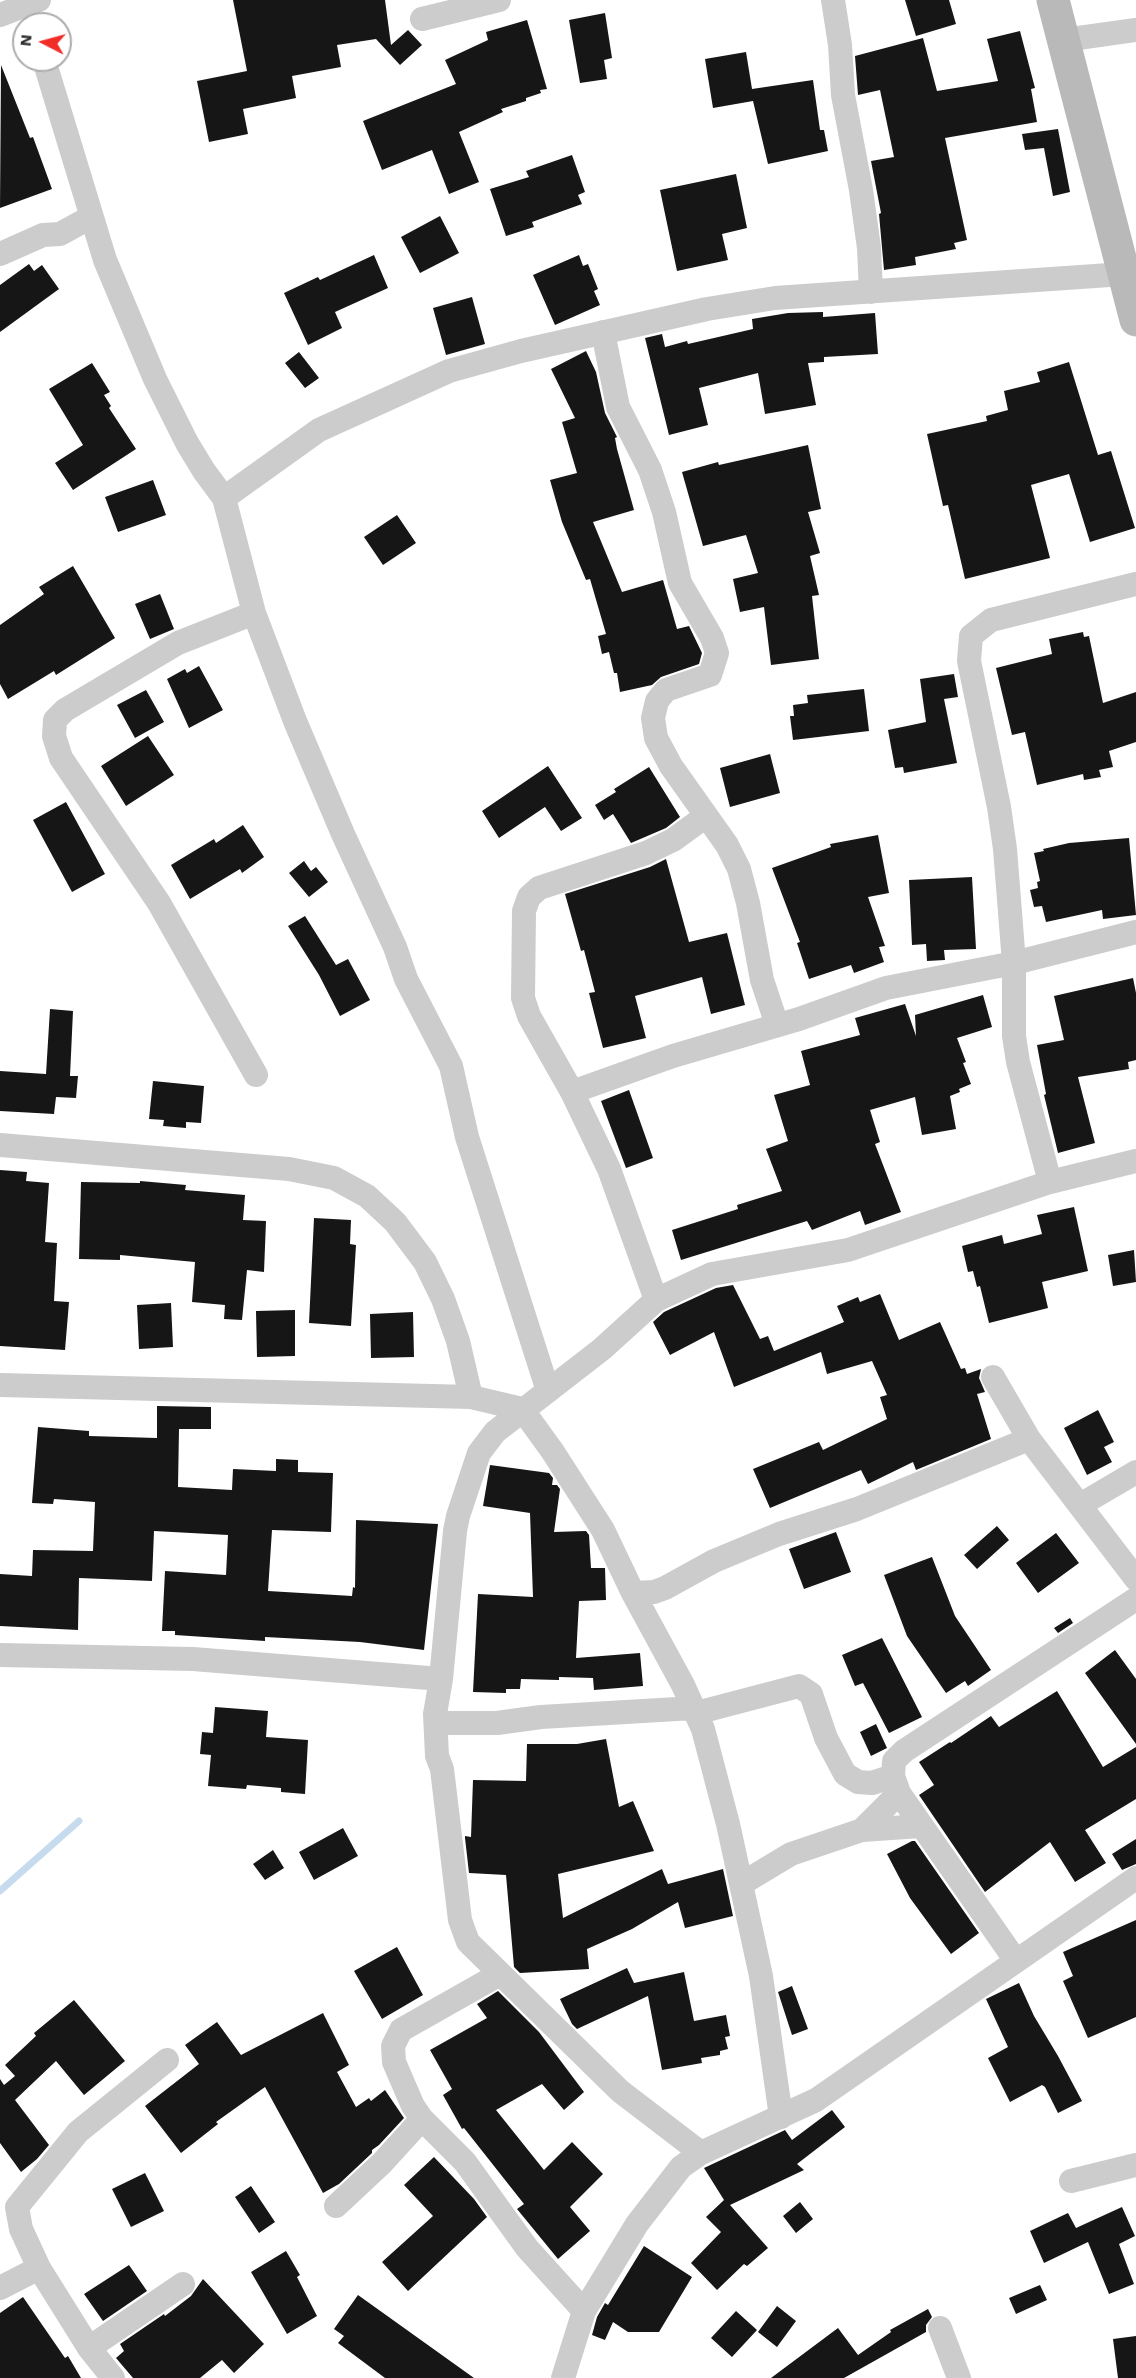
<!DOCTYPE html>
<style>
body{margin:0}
#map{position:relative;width:1136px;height:2378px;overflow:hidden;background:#fff;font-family:"Work Sans",sans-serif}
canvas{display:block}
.north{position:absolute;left:12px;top:12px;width:60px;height:60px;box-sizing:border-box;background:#fff;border:2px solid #acacac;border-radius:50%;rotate:276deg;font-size:16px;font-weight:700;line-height:24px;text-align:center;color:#2f2f2f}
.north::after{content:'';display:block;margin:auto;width:21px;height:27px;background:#f12d27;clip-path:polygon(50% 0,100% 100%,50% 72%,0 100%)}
</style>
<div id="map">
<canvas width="1136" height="2378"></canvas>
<div class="north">N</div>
</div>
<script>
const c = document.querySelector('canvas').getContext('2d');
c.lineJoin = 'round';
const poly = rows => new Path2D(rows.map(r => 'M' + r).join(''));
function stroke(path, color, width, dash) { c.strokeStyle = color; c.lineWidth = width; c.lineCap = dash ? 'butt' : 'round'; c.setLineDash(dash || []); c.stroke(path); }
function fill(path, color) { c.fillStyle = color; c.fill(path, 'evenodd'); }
const stream = poly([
 [0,1891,79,1821]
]);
const building = poly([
 [233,0,385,0,391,45,408,30,422,45,400,65,376,39,337,45,341,67,292,76,296,98,243,109,248,134,209,142,197,81,247,71],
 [905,0,949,0,956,24,916,36],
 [605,13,612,58,604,60,607,79,580,83,569,20],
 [527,20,547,89,540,90,541,93,526,98,526,101,501,109,503,112,459,132,479,182,449,194,432,150,382,170,363,121,456,84,445,60,488,40,486,32],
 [1020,31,1035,88,1031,89,1037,122,945,138,967,240,954,243,956,249,915,257,916,265,884,270,879,214,881,213,871,161,894,157,880,90,858,95,855,56,923,38,937,91,998,81,987,39],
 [746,52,752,89,813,80,820,130,824,130,828,151,768,164,753,101,713,108,705,59],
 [1,65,30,138,33,137,52,189,0,208],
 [1058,129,1070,192,1053,196,1044,148,1025,150,1022,134],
 [572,155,585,192,578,195,582,204,532,222,534,227,506,236,490,189,529,177,526,171],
 [736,174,747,228,722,234,728,260,677,271,660,190],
 [440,216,459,253,420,273,401,237],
 [374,255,388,288,335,312,342,328,308,345,284,293,318,277,320,280],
 [579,255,583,266,588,264,598,289,594,291,600,305,555,325,533,275],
 [29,264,34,271,42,265,59,289,0,332,0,285],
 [472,297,485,344,446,355,433,308],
 [823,312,823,317,875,313,878,354,824,357,824,362,808,363,816,405,765,414,758,373,699,388,708,425,669,435,645,338,662,334,665,347,687,341,688,344,753,329,752,319,788,313],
 [586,351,596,372,605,413,617,437,615,438,617,449,634,510,593,522,622,592,663,580,677,629,689,626,702,653,699,664,661,677,652,685,620,692,617,673,614,673,609,652,602,654,598,636,606,634,590,579,586,580,562,522,550,480,577,473,562,422,575,418,551,369],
 [299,352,319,378,305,388,285,363],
 [1069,362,1098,455,1111,451,1135,528,1090,542,1069,474,1031,485,1050,558,965,579,948,505,943,506,927,434,987,421,986,416,1008,410,1004,391,1040,382,1037,372],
 [92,363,110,392,104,395,111,406,109,408,136,449,73,490,55,463,83,445,49,389],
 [808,445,821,509,808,512,820,553,810,556,819,595,812,596,819,659,771,665,764,607,740,612,733,579,758,573,746,535,703,546,682,472,718,462,719,465],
 [153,480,166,515,118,532,105,497],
 [397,515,416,543,383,565,364,537],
 [73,566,115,638,56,675,54,671,8,699,0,684,0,625,44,594,39,587],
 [160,594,174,629,150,639,135,604],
 [1083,632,1084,637,1089,636,1103,703,1136,692,1136,742,1109,751,1113,767,1099,770,1101,777,1084,780,1083,774,1037,785,1025,732,1012,735,996,668,1052,654,1049,639],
 [199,666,223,710,189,728,167,679,185,669,187,673],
 [954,674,958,697,944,699,957,763,904,773,903,767,895,768,888,730,926,722,920,679],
 [864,689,869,731,793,740,790,716,794,716,793,705,808,703,807,695],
 [146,690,164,722,135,738,117,705],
 [148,736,174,775,126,806,101,766],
 [770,754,780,793,730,807,720,768],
 [548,766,582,818,561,831,545,807,499,838,482,811],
 [649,767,680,817,666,828,631,843,613,814,604,820,595,805,616,792,614,789],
 [66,802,105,874,72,892,33,820],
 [243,825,264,857,242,873,240,869,190,899,171,865,214,839,216,843],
 [878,835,889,893,868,897,885,946,879,947,884,962,854,973,851,965,809,979,797,943,800,942,772,868,831,847,830,844],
 [1129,838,1136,915,1103,919,1102,910,1046,922,1042,906,1034,907,1030,890,1038,888,1037,882,1040,881,1034,853,1044,851,1043,849,1069,843],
 [666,859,689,942,727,933,745,1005,711,1014,702,977,635,996,646,1038,603,1048,589,993,595,992,584,950,581,951,565,894,650,867],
 [304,861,311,871,316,867,328,882,309,897,289,873],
 [972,877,976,949,944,950,945,960,927,961,926,944,912,945,909,880],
 [305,916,336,965,348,959,370,1000,340,1016,319,975,288,926],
 [1133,978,1136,993,1136,1060,1128,1062,1129,1069,1078,1077,1095,1143,1058,1153,1044,1095,1046,1094,1037,1045,1064,1040,1054,996],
 [983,995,992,1027,957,1038,966,1062,963,1063,971,1084,959,1089,960,1092,950,1096,956,1129,922,1135,915,1097,870,1110,880,1142,875,1144,901,1212,865,1225,860,1211,812,1230,807,1221,681,1260,672,1230,738,1209,737,1205,782,1191,766,1149,788,1141,774,1095,810,1085,801,1051,860,1035,855,1018,905,1004,916,1036,915,1015],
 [50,1009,73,1011,70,1076,78,1076,76,1098,56,1097,54,1114,0,1111,0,1071,46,1074],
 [153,1081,204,1086,201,1123,186,1122,186,1128,163,1126,164,1120,149,1119],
 [629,1090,653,1158,626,1168,601,1101],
 [0,1170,27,1172,26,1181,49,1183,45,1242,57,1243,54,1301,69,1302,65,1350,0,1346],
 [140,1181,186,1185,185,1190,245,1195,243,1220,266,1221,264,1272,247,1270,242,1320,224,1319,225,1305,192,1302,195,1262,120,1255,120,1260,79,1259,81,1182,140,1183],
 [1074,1207,1088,1271,1042,1282,1048,1308,989,1323,980,1286,977,1287,973,1271,968,1272,962,1246,1002,1235,1004,1244,1042,1234,1037,1215],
 [314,1218,351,1220,350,1244,356,1245,351,1326,309,1323],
 [1134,1250,1136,1282,1113,1286,1108,1255],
 [733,1285,760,1339,768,1336,774,1351,844,1322,837,1306,858,1297,860,1302,880,1294,899,1340,940,1322,961,1369,965,1368,967,1374,981,1369,979,1378,985,1392,977,1394,991,1439,916,1470,913,1462,868,1484,861,1470,770,1508,753,1469,819,1442,823,1450,887,1419,880,1397,887,1395,872,1361,827,1374,821,1352,734,1387,714,1332,670,1355,653,1322,664,1312,716,1288],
 [171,1303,173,1347,139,1349,137,1305],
 [295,1310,295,1356,257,1357,256,1311],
 [413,1312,414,1357,371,1358,370,1314],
 [157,1406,211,1407,211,1429,179,1429,178,1487,232,1490,233,1469,276,1471,276,1459,298,1460,298,1472,333,1473,331,1532,272,1530,268,1591,352,1596,353,1587,355,1588,356,1520,438,1524,424,1650,360,1642,265,1637,265,1641,175,1635,175,1631,162,1631,165,1571,226,1575,228,1535,154,1531,152,1581,79,1578,78,1630,0,1626,0,1574,32,1576,33,1550,93,1551,95,1502,54,1499,53,1504,32,1503,38,1427,89,1431,89,1436,157,1438],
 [1098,1410,1114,1442,1104,1447,1112,1462,1087,1475,1064,1428],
 [490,1465,549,1473,553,1478,552,1485,557,1485,560,1489,554,1532,586,1531,589,1535,591,1568,605,1568,606,1600,579,1601,576,1658,640,1653,643,1686,594,1690,593,1678,559,1677,559,1680,521,1679,520,1689,506,1689,506,1693,473,1692,478,1594,533,1597,530,1513,483,1506],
 [997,1526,1009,1540,977,1569,964,1555],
 [836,1532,851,1572,804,1589,789,1549],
 [1056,1533,1079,1563,1038,1593,1016,1563],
 [932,1557,955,1616,991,1670,968,1686,965,1681,946,1693,907,1636,884,1575],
 [1070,1618,1073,1623,1058,1633,1054,1628],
 [882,1638,922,1717,889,1733,863,1683,855,1686,842,1655],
 [1115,1650,1136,1679,1136,1744,1085,1673],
 [1057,1691,1103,1767,1136,1747,1136,1799,1085,1830,1106,1863,1075,1882,1050,1842,985,1892,919,1795,934,1785,919,1762,950,1742,951,1743,991,1716,999,1727],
 [215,1707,268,1711,266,1737,308,1740,305,1794,281,1792,281,1788,247,1785,246,1789,208,1786,211,1755,200,1754,202,1732,213,1733],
 [876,1724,887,1748,871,1756,860,1732],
 [606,1739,619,1807,633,1801,654,1851,558,1874,563,1918,662,1869,668,1884,723,1869,733,1916,685,1928,678,1902,632,1929,587,1949,589,1969,520,1973,514,1967,506,1875,469,1873,465,1838,465,1836,471,1837,473,1780,526,1781,527,1744,577,1744],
 [343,1828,358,1856,314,1880,299,1852],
 [1136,1839,1136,1864,1122,1870,1112,1854],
 [912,1841,915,1841,979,1933,951,1954,910,1898,887,1854],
 [273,1850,284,1868,265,1880,253,1864],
 [1136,1920,1136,2017,1088,2038,1063,1981,1073,1976,1063,1952],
 [397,1947,423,1995,382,2019,354,1971],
 [627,1968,634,1983,684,1972,694,2021,726,2015,730,2036,725,2037,728,2049,720,2051,720,2055,701,2058,702,2063,662,2070,648,1996,577,2029,572,2024,560,1999],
 [1019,1983,1034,2016,1058,2056,1082,2101,1058,2113,1045,2087,1042,2085,1010,2102,988,2058,1008,2047,986,1999],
 [792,1986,808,2029,792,2035,778,1992],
 [498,1991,539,2032,584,2092,564,2110,542,2084,496,2110,544,2170,572,2142,603,2174,570,2207,590,2231,558,2259,517,2209,524,2204,464,2128,462,2129,443,2095,452,2089,430,2050,487,2018,477,2004],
 [74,2000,125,2061,84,2095,56,2061,15,2100,49,2145,37,2159,21,2172,0,2143,0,2079,4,2085,15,2076,5,2065,36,2036,34,2033],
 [323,2013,349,2065,337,2072,356,2107,369,2098,371,2101,385,2090,404,2118,379,2145,372,2150,372,2153,339,2184,323,2193,265,2087,216,2122,218,2124,181,2153,145,2106,199,2064,185,2045,217,2022,241,2055],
 [832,2110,845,2127,797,2164,804,2170,730,2205,768,2248,747,2266,744,2264,717,2290,691,2263,721,2232,706,2217,724,2200,704,2168,783,2131,785,2130,792,2140],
 [434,2157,474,2199,487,2217,408,2291,382,2262,433,2216,404,2185],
 [145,2173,164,2211,131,2227,112,2189],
 [251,2186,275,2222,259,2233,235,2197],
 [800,2202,813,2219,796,2233,783,2216],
 [1122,2207,1135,2236,1119,2244,1134,2284,1109,2294,1088,2242,1044,2263,1030,2231,1068,2213,1076,2228],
 [644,2246,692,2277,659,2332,628,2332,613,2322,605,2340,592,2335,597,2317,605,2303,608,2305],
 [286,2251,300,2275,297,2277,317,2316,287,2334,251,2272],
 [129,2265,147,2291,103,2321,84,2294],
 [203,2279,264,2344,234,2373,222,2360,200,2378,133,2378,116,2358,124,2351,120,2344,164,2314,165,2316,191,2296],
 [1040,2285,1047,2300,1016,2314,1009,2298],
 [358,2295,474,2378,385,2378,338,2343,344,2336,334,2329],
 [23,2297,65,2358,68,2356,81,2378,0,2378,0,2313],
 [777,2306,796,2321,777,2347,758,2332],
 [928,2309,932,2317,926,2325,926,2332,844,2378,771,2378,838,2328,858,2355,891,2332,890,2330],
 [736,2311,757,2330,732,2357,711,2338],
 [1136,2336,1136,2378,1118,2378,1113,2339]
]);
const street = poly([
 [833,0,840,45,843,95,861,190,869,248,871,292],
 [0,15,39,0],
 [422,19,499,0],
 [1064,40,1136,30],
 [44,60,105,260,155,379,187,443,204,471,224,498,254,613,295,721,343,834,395,947,406,979,451,1066,467,1137,548,1391],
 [0,254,43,235,60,234,91,217],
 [603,332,618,407,650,470,664,512,680,583,712,638,717,653,710,675,666,690,657,701,653,718,656,738,671,766,727,845,739,869,748,903,762,980,777,1025],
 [224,498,319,430,449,371,521,351,707,309,775,298,1124,274],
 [254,613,178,643,65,710,55,720,54,736,61,758,159,903,256,1075],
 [572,1092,673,1056,799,1019,886,988,1014,963,1136,932],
 [0,1145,289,1169,334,1178,367,1196,395,1222,425,1262,443,1299,458,1341,471,1397],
 [1050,1182,1018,1062,1014,1036,1014,963,1005,849,999,807,969,661,971,636,991,620,1136,584],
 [656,1300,609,1169,572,1092,529,1016,523,998,524,911,529,897,539,888,646,853,673,840,706,816],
 [993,1377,1029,1439,1136,1579],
 [0,1385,471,1397,522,1409,553,1452,603,1530,633,1593,683,1685,703,1729,728,1824,761,1976,781,2117],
 [1080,1505,1136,1472],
 [633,1593,654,1592,665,1588,714,1561,779,1534,857,1509,1029,1439],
 [0,1655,193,1659,441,1679],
 [696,1713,799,1686,811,1694,826,1738,845,1774,858,1782,872,1783,893,1776],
 [437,1723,497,1723,541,1717,694,1708],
 [862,1830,899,1793],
 [741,1884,791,1854,862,1830,921,1826],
 [1016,1961,899,1793,893,1776,894,1761,904,1751,1136,1599],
 [500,1974,401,2030,393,2046,394,2062,413,2106,422,2119,465,2162,527,2248,584,2311],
 [701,2153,620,2091,468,1942,460,1920,442,1769,437,1756,435,1714,441,1679,455,1531,458,1516,479,1453,495,1432,602,1349,656,1300,712,1274,848,1250,1050,1182,1136,1161],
 [1071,2181,1136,2165],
 [336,2206,382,2163,422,2119],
 [0,2288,39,2268],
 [940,2328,959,2378],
 [89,2348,183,2284],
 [113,2378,89,2348,39,2268,21,2229,17,2207,78,2132,167,2060],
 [563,2378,584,2311,637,2224,681,2167,701,2153,816,2100,1136,1878]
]);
const secondary = poly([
 [1053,0,1136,320]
]);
stroke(stream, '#c7dbee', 7);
fill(building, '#161616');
stroke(street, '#ccc', 24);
stroke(secondary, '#b9b9b9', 33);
</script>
